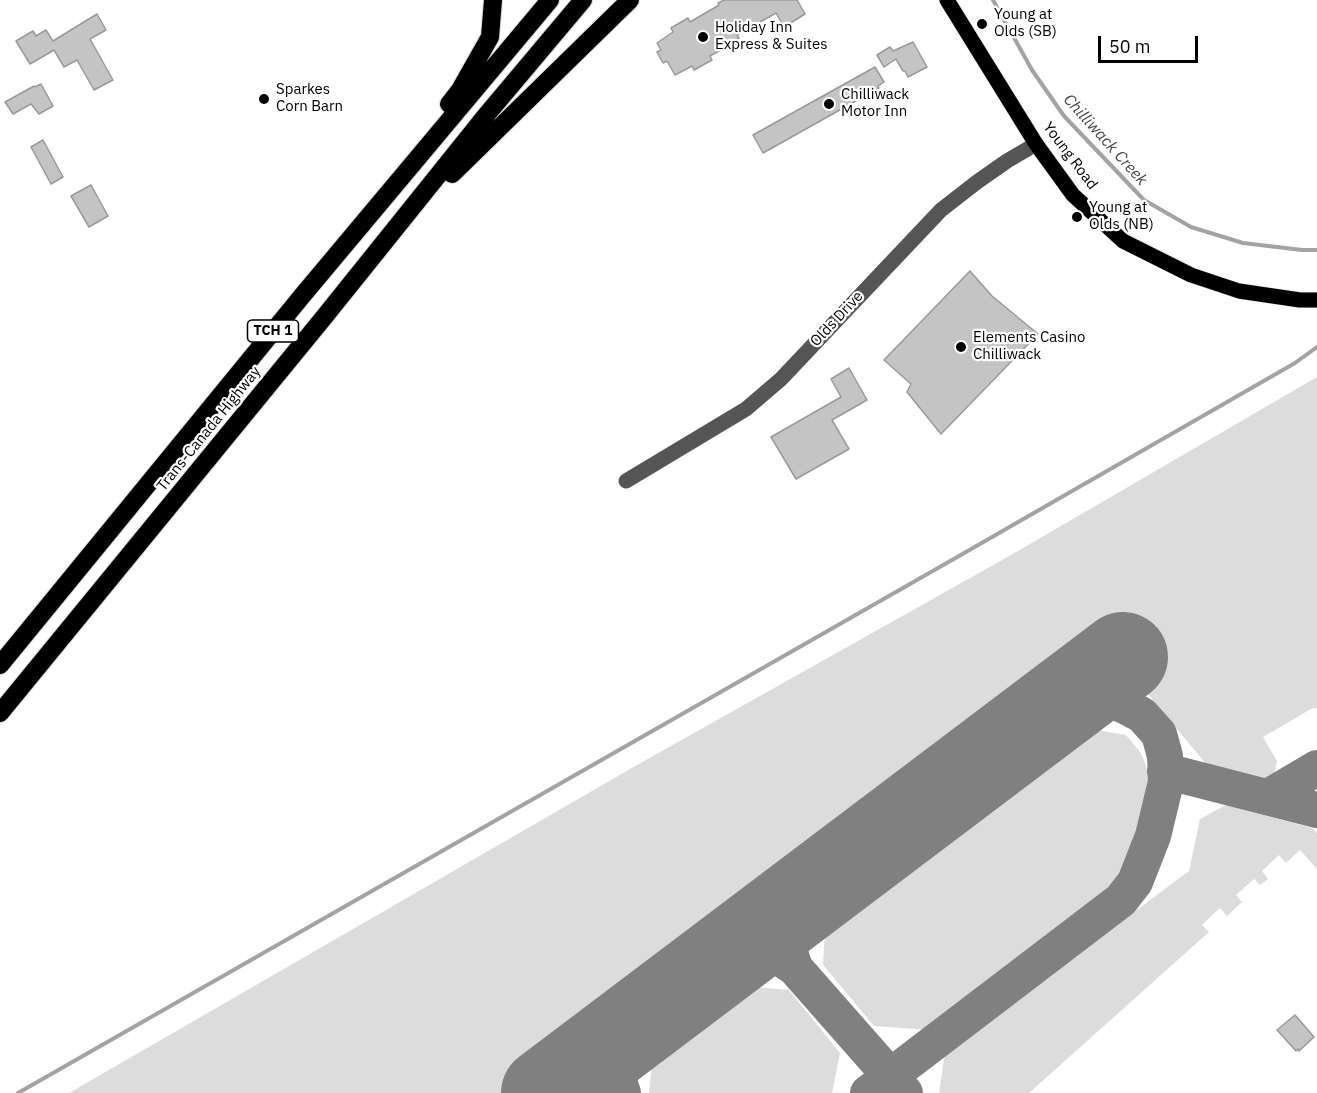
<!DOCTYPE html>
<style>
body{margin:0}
#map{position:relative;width:1317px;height:1093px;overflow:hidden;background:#fff;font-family:"IBM Plex Sans",sans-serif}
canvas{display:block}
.scale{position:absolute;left:1098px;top:36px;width:100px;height:27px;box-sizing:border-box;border:3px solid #000;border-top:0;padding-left:8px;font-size:18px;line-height:21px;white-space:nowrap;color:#000;-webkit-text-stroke:4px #fff;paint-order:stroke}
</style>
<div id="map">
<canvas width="1317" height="1093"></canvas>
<div class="scale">50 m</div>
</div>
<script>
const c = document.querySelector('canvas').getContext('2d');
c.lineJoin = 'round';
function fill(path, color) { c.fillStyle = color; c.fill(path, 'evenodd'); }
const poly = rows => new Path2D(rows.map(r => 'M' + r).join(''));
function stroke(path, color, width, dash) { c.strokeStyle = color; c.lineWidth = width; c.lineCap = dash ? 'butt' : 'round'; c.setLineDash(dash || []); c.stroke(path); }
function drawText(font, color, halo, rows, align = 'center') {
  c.font = font + ' "IBM Plex Sans",sans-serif'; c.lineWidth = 4.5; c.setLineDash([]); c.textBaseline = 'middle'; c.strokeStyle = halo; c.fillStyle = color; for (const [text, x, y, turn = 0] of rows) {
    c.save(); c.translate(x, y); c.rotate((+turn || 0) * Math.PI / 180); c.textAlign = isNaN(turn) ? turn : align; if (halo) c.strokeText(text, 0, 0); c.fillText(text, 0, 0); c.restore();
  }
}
const green = poly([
 [1317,377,1317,708,1311,709,1263,737,1277,761,1272,784,1211,770,1148,694,1139,675,1113,640,514,1093,69,1093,637,765,1011,555],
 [1074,726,1126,735,1140,752,1144,760,1149,776,1147,788,1127,869,1119,885,1103,900,929,1030,874,1026,823,965,826,914],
 [1226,805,1312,828,1317,833,1317,869,1300,850,1286,863,1279,855,1262,871,1268,879,1260,885,1254,879,1236,895,1242,902,1227,916,1220,908,1202,925,1209,932,1029,1093,939,1093,945,1053,1189,871,1200,819],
 [732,985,789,990,840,1053,832,1093,649,1093,654,1044]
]);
const stream = poly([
 [993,0,1032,70,1064,116,1144,200,1191,227,1243,243,1302,250,1317,250],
 [18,1093,959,556,1295,363,1317,347]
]);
const taxiway = poly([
 [1165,771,1317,810],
 [1268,797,1317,768],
 [724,959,749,952,765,953,783,960,795,968,905,1093],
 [795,968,790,952,789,932,791,915,800,901],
 [549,1091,569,1085,586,1083,603,1087,619,1093],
 [623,1093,619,1081,620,1062,625,1044,640,1022],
 [868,1093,1121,900,1135,882,1153,836,1166,782,1165,756,1159,734,1142,715,1123,705,1103,699,1082,699,1058,706]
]);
const runway = poly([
 [546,1093,1123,657]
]);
const building = poly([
 [724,0,797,0,805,14,784,27,776,13,737,35,739,38,731,42,732,44,710,56,712,60,694,70,692,66,675,75,667,61,663,63,657,52,661,50,657,43,673,32,671,28,688,18,690,22,719,5,718,3,724,0],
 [97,14,106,30,90,39,113,80,94,90,77,60,64,67,54,50,30,64,16,41,33,31,36,36,46,30,53,41,97,14],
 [913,42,927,67,908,77,905,71,903,71,896,59,884,67,877,55,890,47,893,51,913,42],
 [875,67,884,82,878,86,879,88,763,153,753,135,875,67],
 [41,84,53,106,39,114,31,104,13,114,5,102,34,86,35,87,41,84],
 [43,140,63,177,51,184,31,147,43,140],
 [91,185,108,216,89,227,71,196,91,185],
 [970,271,992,296,1038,334,941,434,907,392,911,384,884,360,970,271],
 [849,368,867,400,832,420,849,449,796,479,771,437,841,397,831,379,849,368],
 [1295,1015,1314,1037,1299,1051,1298,1049,1296,1051,1277,1030,1295,1015]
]);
const minor = poly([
 [626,481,746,409,781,379,941,210,977,182,1007,161,1036,144]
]);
const major = poly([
 [947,0,1036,144,1073,195,1123,241,1191,275,1239,291,1300,300,1317,300]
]);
const highway = poly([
 [449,104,460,90,490,37,493,0],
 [452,174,630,0],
 [0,665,302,296,550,0],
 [0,713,325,316,488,113,583,0]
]);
const markers = [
 [982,24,6,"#000"],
 [703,37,6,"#000"],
 [264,99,6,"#000"],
 [829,104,6,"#000"],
 [1077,217,6,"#000"],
 [961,347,6,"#000"]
];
const shields = [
 [273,331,51]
];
const shieldNames = [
 ["TCH 1",273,331]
];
const poiNames = [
 ["Young at",994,15],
 ["Olds (SB)",994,32],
 ["Holiday Inn",715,28],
 ["Express & Suites",715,45],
 ["Sparkes",276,90],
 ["Corn Barn",276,107],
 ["Chilliwack",841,95],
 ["Motor Inn",841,112],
 ["Young at",1089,208],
 ["Olds (NB)",1089,225],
 ["Elements Casino",973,338],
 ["Chilliwack",973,355]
];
const streetNames = [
 ["Young Road",1070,156,53],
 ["Olds Drive",837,319,-47],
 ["Trans-Canada Highway",209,429,-51]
];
const waterNames = [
 ["Chilliwack Creek",1105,140,48]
];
fill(green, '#dcdcdc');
stroke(stream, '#a3a3a3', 4);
stroke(taxiway, '#808080', 36);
stroke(runway, '#808080', 90);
fill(building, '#c4c4c4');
stroke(building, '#999', 1.5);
stroke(major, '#dbdbdb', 16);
stroke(highway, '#dbdbdb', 20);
stroke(minor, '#555', 15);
stroke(major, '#000', 15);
stroke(highway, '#000', 18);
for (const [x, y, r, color] of markers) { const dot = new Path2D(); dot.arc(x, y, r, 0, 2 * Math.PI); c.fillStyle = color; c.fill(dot); stroke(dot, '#fff', 2); }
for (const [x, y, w] of shields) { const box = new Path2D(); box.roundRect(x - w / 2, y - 11, w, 22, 4.5); c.fillStyle = '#fff'; c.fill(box); stroke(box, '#000', 1.5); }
drawText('bold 14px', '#000', null, shieldNames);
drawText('15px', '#000', '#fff', poiNames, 'left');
drawText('15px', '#000', '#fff', streetNames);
drawText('italic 16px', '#444', '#fff', waterNames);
</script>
